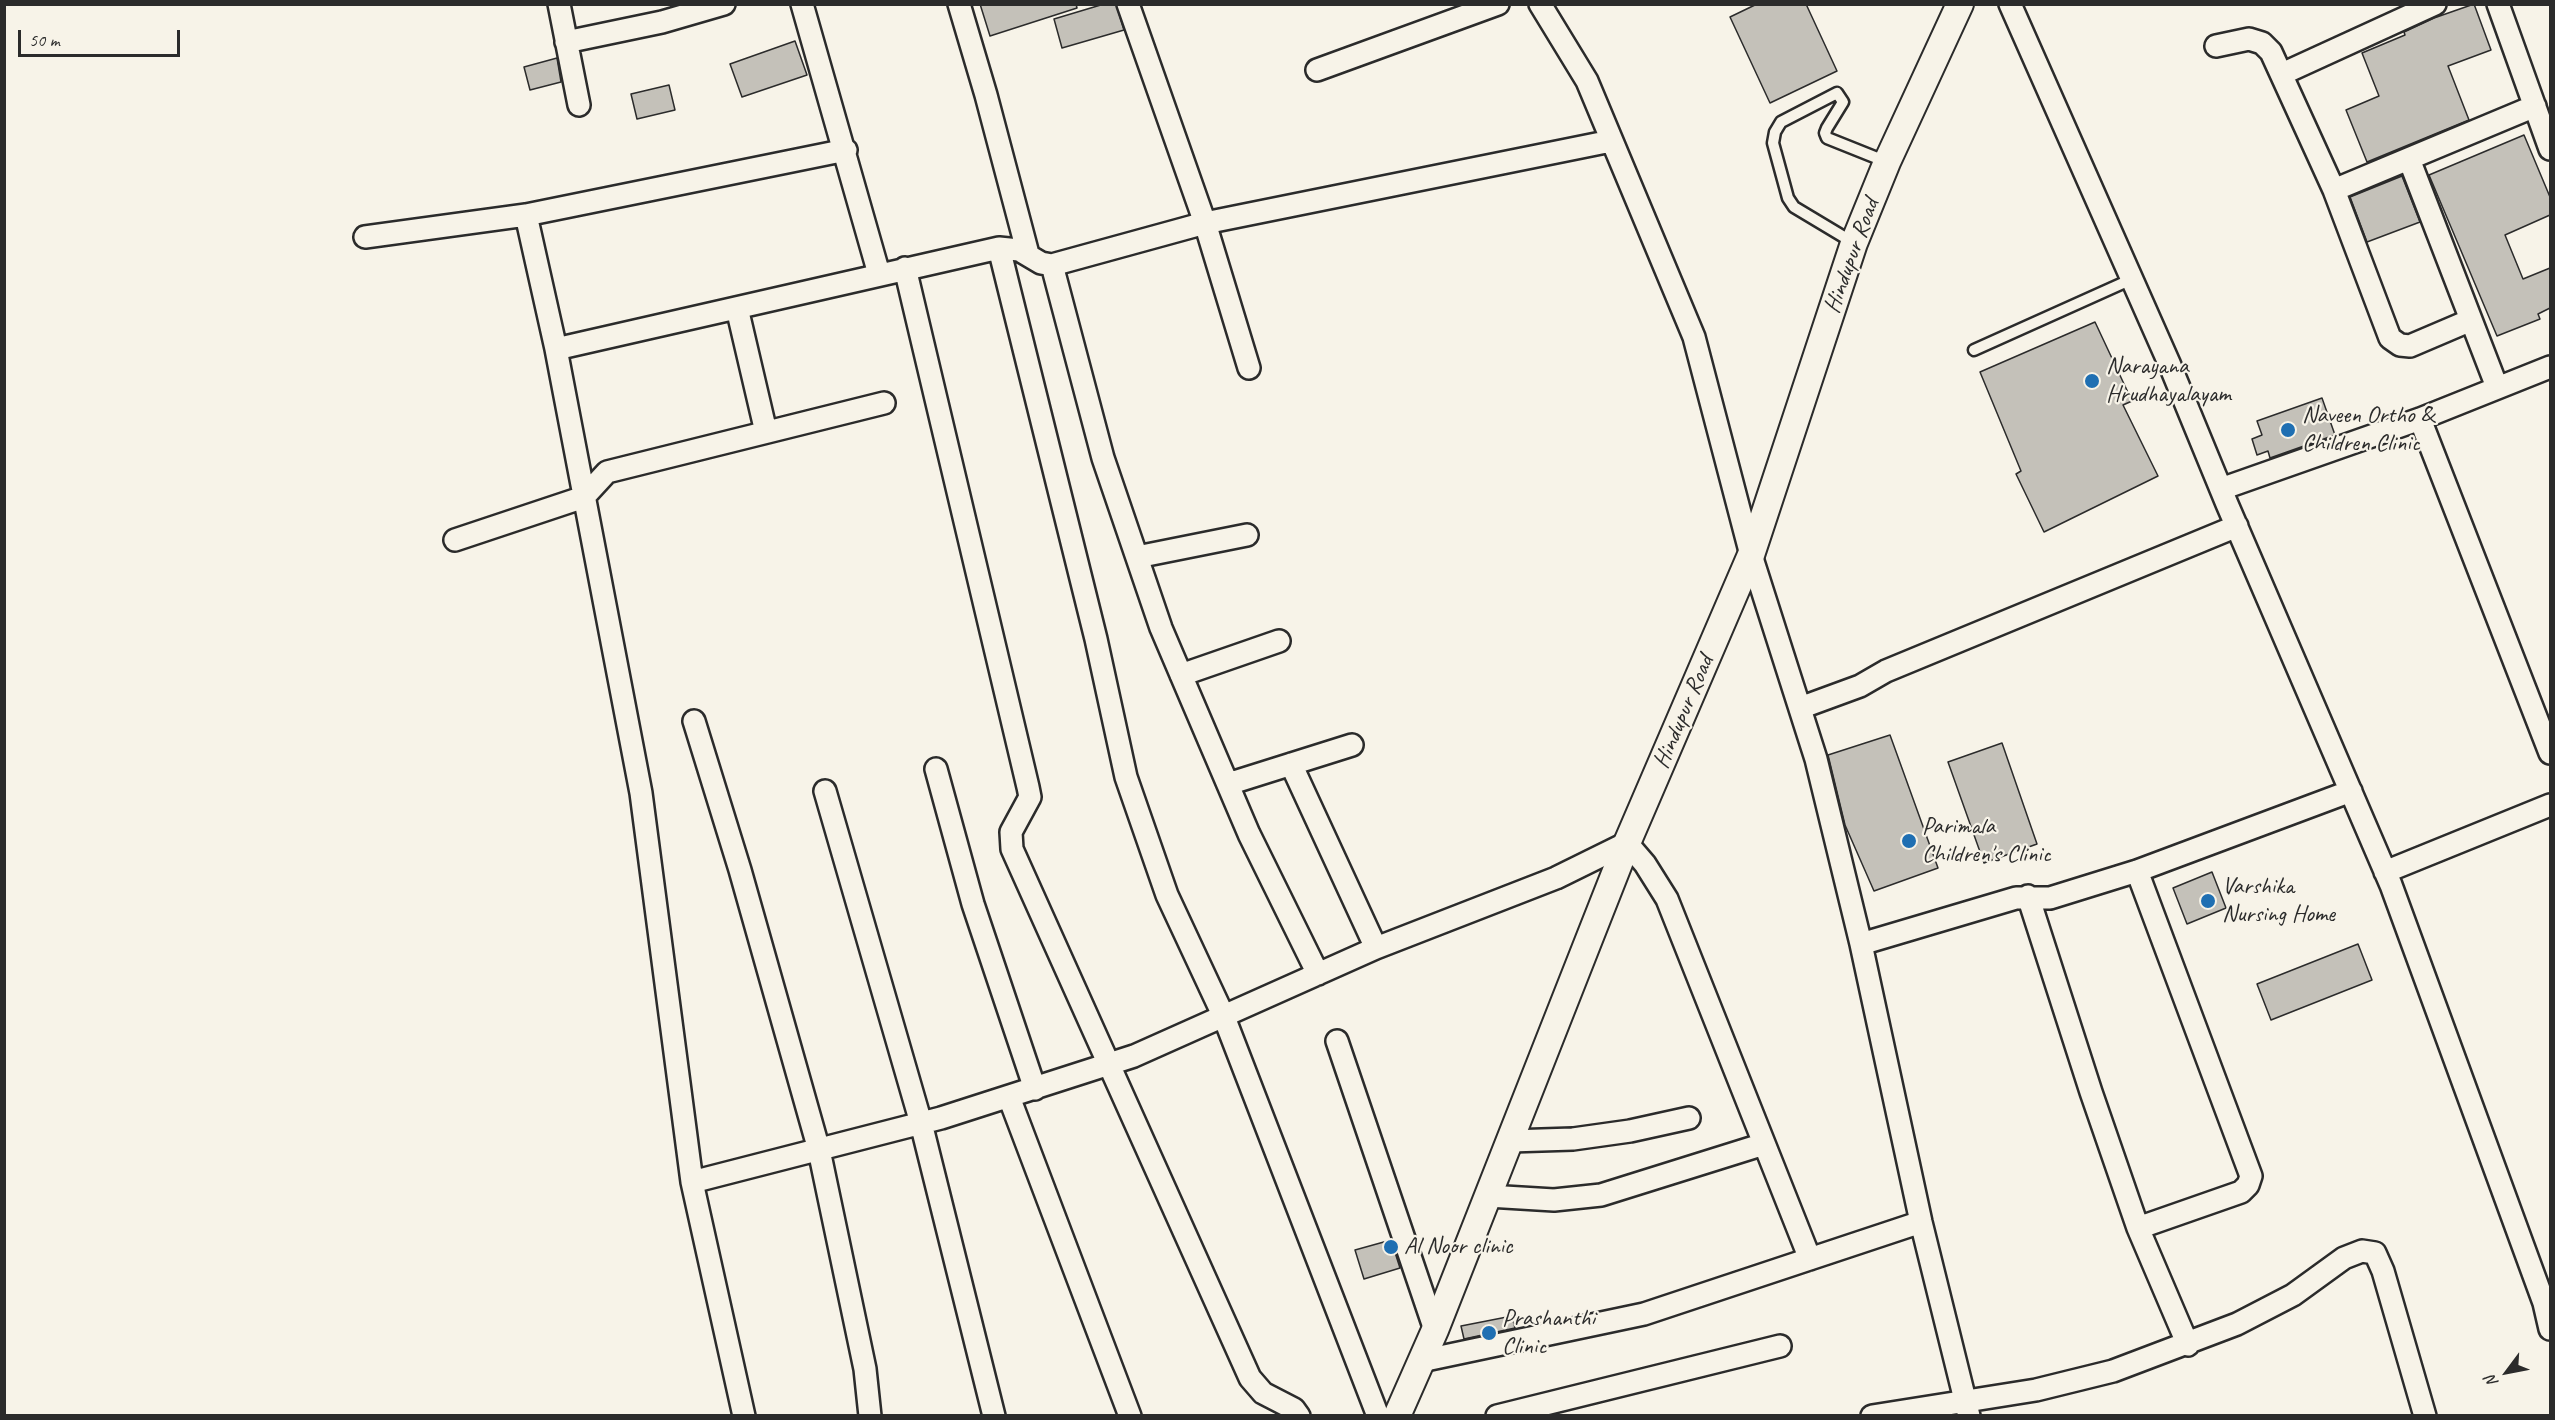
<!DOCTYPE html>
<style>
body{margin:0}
#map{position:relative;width:2555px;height:1420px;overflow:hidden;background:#f7f3e8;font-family:Caveat,sans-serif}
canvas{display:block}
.frame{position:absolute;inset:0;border:6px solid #2b2b2b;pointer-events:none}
.north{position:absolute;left:2477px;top:1342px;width:60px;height:60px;-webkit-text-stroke:4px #f7f3e8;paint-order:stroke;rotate:238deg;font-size:16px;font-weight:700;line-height:24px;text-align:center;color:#2b2b2b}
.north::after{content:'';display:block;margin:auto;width:21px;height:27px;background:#2b2b2b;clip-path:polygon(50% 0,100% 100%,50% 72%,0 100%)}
.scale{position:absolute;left:18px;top:30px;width:162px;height:27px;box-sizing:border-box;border:3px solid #2b2b2b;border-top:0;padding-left:8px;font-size:18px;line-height:21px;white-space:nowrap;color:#2b2b2b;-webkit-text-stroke:4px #f7f3e8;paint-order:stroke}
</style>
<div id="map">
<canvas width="2555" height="1420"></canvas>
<div class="frame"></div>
<div class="north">N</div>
<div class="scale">50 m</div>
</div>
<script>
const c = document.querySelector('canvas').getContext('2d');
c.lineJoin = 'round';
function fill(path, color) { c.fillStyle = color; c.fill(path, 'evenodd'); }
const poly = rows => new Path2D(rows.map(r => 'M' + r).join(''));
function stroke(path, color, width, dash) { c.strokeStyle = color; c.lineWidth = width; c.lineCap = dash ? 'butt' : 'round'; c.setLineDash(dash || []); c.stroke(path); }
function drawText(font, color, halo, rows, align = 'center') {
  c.font = font + ' Caveat,sans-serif'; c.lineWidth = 4.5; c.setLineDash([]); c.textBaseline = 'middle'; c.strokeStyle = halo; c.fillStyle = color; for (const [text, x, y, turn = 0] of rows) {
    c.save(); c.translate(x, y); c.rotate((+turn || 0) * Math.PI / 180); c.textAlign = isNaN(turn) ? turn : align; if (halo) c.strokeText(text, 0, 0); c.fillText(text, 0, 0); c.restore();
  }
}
const building = poly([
 [980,4,1076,4,1077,8,990,36,980,4],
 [1104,4,1116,4,1124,30,1062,48,1054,19,1104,4],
 [1757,4,1806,4,1837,71,1770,103,1730,17,1757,4],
 [2474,4,2491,50,2448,66,2469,120,2367,162,2346,110,2379,96,2362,53,2405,35,2404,32,2434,18,2474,4],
 [795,41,807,75,742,97,730,64,795,41],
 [557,58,561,82,530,90,524,67,557,58],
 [669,85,675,110,637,119,631,94,669,85],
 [2524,135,2550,197,2550,215,2505,235,2523,279,2550,268,2550,308,2538,314,2540,319,2497,336,2429,175,2524,135],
 [2402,176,2420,222,2367,242,2350,197,2402,176],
 [2095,322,2132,401,2123,405,2158,476,2044,532,2016,474,2021,471,1980,372,2095,322],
 [2322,398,2335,435,2270,458,2268,451,2257,455,2252,439,2262,435,2257,421,2322,398],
 [1890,735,1938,868,1874,891,1845,825,1828,755,1890,735],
 [2002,743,2037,844,1984,863,1948,762,2002,743],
 [2212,872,2226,908,2187,924,2173,888,2212,872],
 [2358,944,2372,980,2271,1020,2257,984,2358,944],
 [1391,1240,1400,1268,1364,1279,1355,1250,1391,1240],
 [1512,1316,1515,1328,1464,1339,1461,1326,1512,1316]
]);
const service = poly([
 [1854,243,1794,207,1788,198,1773,143,1775,132,1781,122,1837,93,1843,102,1827,128,1825,133,1827,138,1887,162],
 [1974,350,2132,279]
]);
const minor = poly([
 [559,4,579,105],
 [802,4,879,274],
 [959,4,986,95,1028,254],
 [1128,4,1205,223,1249,368],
 [1540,4,1587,81,1694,337,1751,555,1816,759,1861,944,1921,1222,1969,1416],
 [2010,4,2169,363,2227,504,2391,885,2544,1303,2550,1329],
 [2498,4,2550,149],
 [566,42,662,22,724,4],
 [2216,46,2249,39,2262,43,2271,52,2334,190],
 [1317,70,1498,4],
 [2282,74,2435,4],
 [2409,159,2497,387],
 [526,215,556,349,641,793,692,1182,744,1416],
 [365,237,526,215,846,150],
 [999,248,1096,639,1126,777,1167,895,1224,1017,1378,1416],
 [1052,265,1103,458,1161,628,1249,834,1318,974],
 [905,268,1028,787,1030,797,1011,832,1012,849,1250,1378,1263,1393,1294,1409,1299,1416],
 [737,308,766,432],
 [2471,320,2410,346,2400,345,2390,338,2334,190,2535,106],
 [556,349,999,248,1019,250,1041,263,1052,265,1205,223,1611,141],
 [2420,419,2550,753],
 [2221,489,2420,419,2550,367],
 [455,540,584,497,607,472,884,403],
 [1137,557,1247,535],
 [1181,675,1279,641],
 [1800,708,1860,686,1886,671,2237,526],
 [694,721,740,870,819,1150,865,1369,870,1416],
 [1291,764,1376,948],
 [936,769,973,904,1035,1089],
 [1228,784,1352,745],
 [825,791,921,1123,994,1416],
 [2137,871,2251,1176,2248,1185,2241,1192,2138,1228],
 [2385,872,2550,805],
 [2028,896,2091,1092,2138,1228,2188,1345],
 [1861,944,2016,898,2050,898,2137,871,2351,791],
 [1337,1041,1435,1330],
 [1009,1097,1130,1416],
 [1510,1141,1573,1139,1630,1131,1689,1118],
 [692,1182,941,1118,1134,1056,1376,948,1556,878,1627,843,1645,864,1667,899,1810,1259],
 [1488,1196,1554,1200,1601,1195,1764,1144],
 [1421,1361,1644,1314,1921,1222],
 [1497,1416,1780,1346],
 [1872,1416,2036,1390,2113,1371,2237,1324,2293,1295,2344,1258,2362,1251,2375,1253,2383,1271,2425,1416]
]);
const tertiary = poly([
 [1397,1416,1435,1330,1627,843,1751,555,1854,243,1887,162,1960,4]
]);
const markers = [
 [2092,381,8,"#1f6fb2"],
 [2288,430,8,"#1f6fb2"],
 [1909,841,8,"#1f6fb2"],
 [2208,901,8,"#1f6fb2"],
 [1391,1247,8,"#1f6fb2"],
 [1489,1333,8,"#1f6fb2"]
];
const streetNames = [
 ["Hindupur Road",1852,256,-70],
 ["Hindupur Road",1684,712,-67]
];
const poiNames = [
 ["Narayana",2106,367],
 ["Hrudhayalayam",2106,395],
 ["Naveen Ortho &",2302,416],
 ["Children Clinic",2302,444],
 ["Parimala",1922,827],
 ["Children's Clinic",1922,855],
 ["Varshika",2222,887],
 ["Nursing Home",2222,915],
 ["Al Noor clinic",1404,1247],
 ["Prashanthi",1502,1319],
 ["Clinic",1502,1347]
];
fill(building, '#c4c1b9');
stroke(building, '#2b2b2b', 1.5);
stroke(service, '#2b2b2b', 15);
stroke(minor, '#2b2b2b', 26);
stroke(tertiary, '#2b2b2b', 30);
stroke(service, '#f7f3e8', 10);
stroke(minor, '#f7f3e8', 21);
stroke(tertiary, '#f7f3e8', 26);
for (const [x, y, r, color] of markers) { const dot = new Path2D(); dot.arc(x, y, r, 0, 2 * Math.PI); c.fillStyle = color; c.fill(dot); stroke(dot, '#f7f3e8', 2); }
drawText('24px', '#2b2b2b', '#f7f3e8', streetNames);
drawText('24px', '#2b2b2b', '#f7f3e8', poiNames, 'left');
</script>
